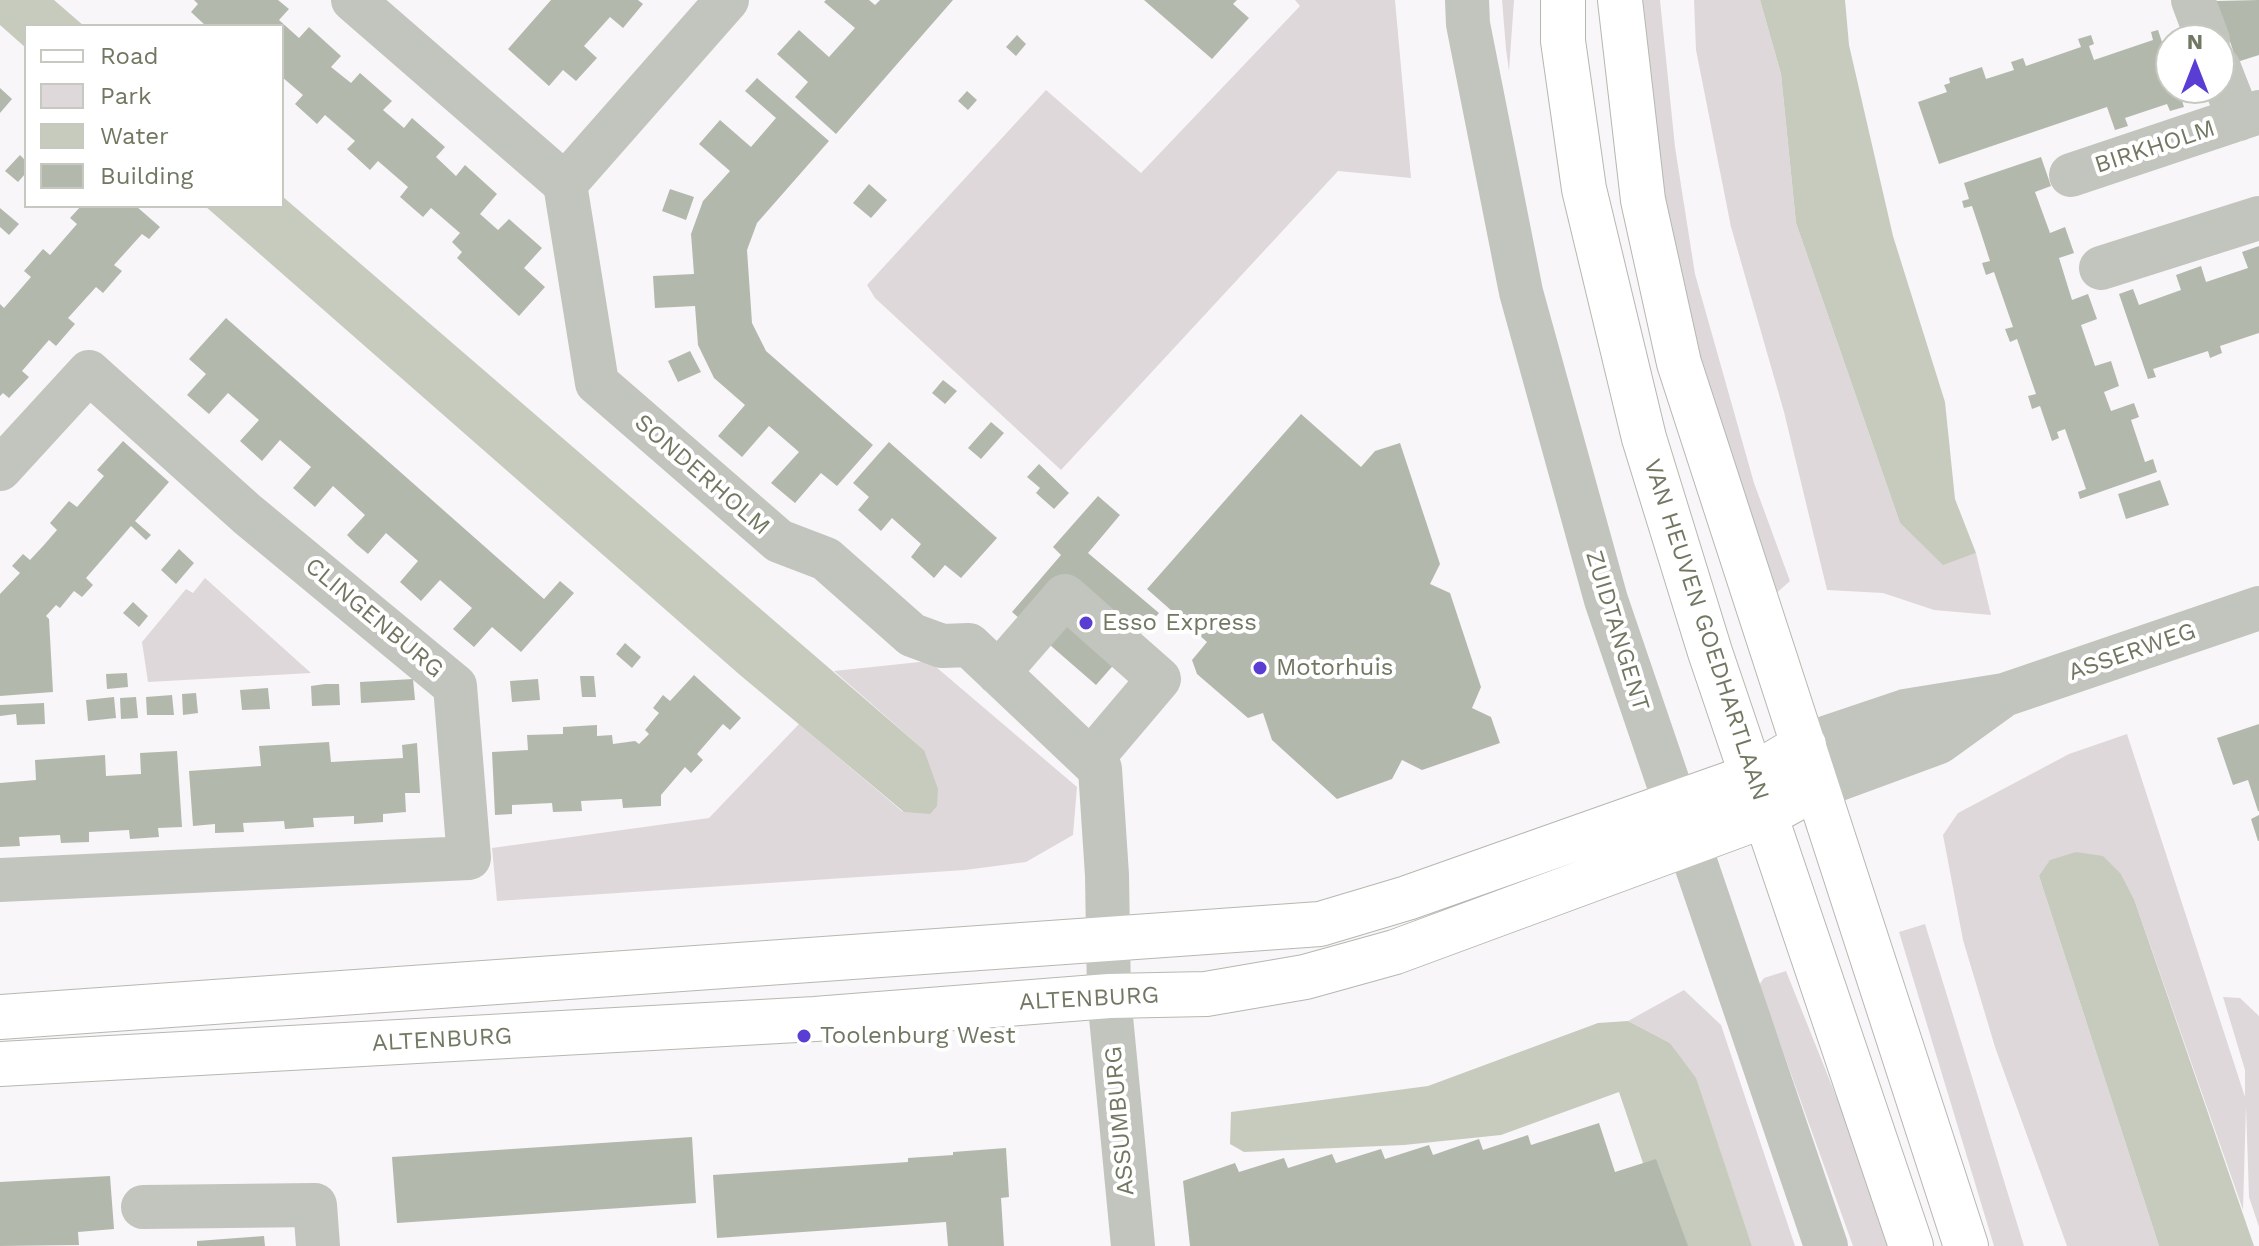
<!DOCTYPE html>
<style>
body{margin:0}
#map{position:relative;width:2259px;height:1246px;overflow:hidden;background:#f8f6f8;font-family:"Work Sans",sans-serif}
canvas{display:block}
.legend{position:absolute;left:24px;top:24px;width:260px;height:184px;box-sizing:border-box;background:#fff;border:2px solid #c6c9c0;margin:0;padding:10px 14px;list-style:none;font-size:24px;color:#707862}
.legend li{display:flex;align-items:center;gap:16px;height:40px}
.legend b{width:40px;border:2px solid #c6c9c0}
.north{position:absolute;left:2155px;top:24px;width:80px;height:80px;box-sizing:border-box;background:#fff;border:2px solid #c6c9c0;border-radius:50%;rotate:0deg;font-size:22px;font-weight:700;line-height:32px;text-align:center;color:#707862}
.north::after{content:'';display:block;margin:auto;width:28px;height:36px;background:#5a3dd2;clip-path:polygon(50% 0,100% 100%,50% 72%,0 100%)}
</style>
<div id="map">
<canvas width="2259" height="1246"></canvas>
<ul class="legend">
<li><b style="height:10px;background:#fff"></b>Road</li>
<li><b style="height:22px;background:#dfd8db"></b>Park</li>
<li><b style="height:22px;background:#c7cbbe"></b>Water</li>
<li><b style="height:22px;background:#b3b8ad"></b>Building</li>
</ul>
<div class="north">N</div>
</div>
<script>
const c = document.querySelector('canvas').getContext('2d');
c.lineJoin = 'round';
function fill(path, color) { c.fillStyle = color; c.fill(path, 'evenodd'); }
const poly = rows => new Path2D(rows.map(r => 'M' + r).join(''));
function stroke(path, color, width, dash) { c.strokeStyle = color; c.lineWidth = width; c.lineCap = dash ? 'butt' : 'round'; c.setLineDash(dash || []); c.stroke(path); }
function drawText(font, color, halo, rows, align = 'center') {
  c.font = font + ' "Work Sans",sans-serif'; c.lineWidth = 8; c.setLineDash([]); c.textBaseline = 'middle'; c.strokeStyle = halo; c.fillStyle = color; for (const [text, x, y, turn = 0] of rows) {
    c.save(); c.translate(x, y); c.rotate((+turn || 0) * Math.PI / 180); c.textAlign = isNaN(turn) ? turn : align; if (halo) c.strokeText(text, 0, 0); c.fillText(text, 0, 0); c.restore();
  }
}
const green = poly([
 [1295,0,1395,0,1411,178,1338,171,1061,470,875,298,867,285,1046,90,1141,173,1300,6],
 [1502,0,1514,0,1509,71,1506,49],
 [1635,0,1660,0,1675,147,1695,274,1754,483,1790,581,1771,598,1669,259],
 [1694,0,1760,0,1781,74,1796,223,1900,523,1943,564,1976,553,1991,615,1934,610,1883,593,1827,590,1784,412,1731,227,1696,50],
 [205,578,311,673,148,682,142,642,186,589,193,593],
 [929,661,1077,787,1073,835,1026,862,965,870,497,901,492,848,709,818,799,724,903,812,924,750,834,671],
 [2127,734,2245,1097,2245,1070,2223,997,2240,998,2259,1016,2259,1227,2249,1197,2246,1106,2243,1210,2134,899,2121,874,2039,876,2159,1246,2067,1246,1995,1047,1963,940,1943,835,1958,813,2069,754],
 [1925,924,2024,1246,1994,1246,1899,932],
 [1786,971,1896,1246,1853,1246,1759,985,1764,978],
 [1684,990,1721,1025,1795,1246,1752,1246,1695,1078,1670,1043,1628,1021]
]);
const water = poly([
 [0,0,54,0,84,26,26,26,26,48,0,25],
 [1760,0,1845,0,1849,45,1893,236,1945,402,1955,499,1976,553,1943,565,1900,523,1796,223,1781,74],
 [282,196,924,750,938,789,937,806,930,814,904,812,740,675,205,206,282,206],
 [2076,852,2103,856,2121,874,2134,899,2254,1246,2159,1246,2039,876,2050,860],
 [1628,1021,1670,1043,1696,1078,1752,1246,1671,1246,1619,1092,1501,1135,1404,1145,1244,1152,1230,1144,1231,1112,1428,1086,1598,1023]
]);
const building = poly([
 [194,0,278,0,289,9,279,20,299,38,309,27,341,56,331,67,351,83,360,73,392,101,383,110,404,128,412,118,445,147,436,157,456,176,465,165,497,194,480,214,498,230,509,219,542,248,524,268,545,287,519,316,457,258,462,252,452,242,460,233,431,208,423,217,400,197,408,187,378,161,370,170,347,149,355,141,325,115,317,124,295,104,303,95,282,77,282,26,206,26,191,12,198,4],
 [551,0,638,0,643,4,623,28,610,17,584,46,597,58,576,81,563,70,549,86,508,49],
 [826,0,869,0,875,5,880,0,953,0,836,134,795,97,808,82,777,54,799,30,829,57,855,28,824,2],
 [1144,0,1237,0,1233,4,1249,18,1212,59],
 [2259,0,2259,55,2237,62,2216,1],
 [2158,30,2171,69,2171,88,2178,88,2184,107,2170,111,2167,104,2125,118,2128,126,2115,130,2107,107,1939,164,1918,102,1947,92,1944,85,1950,83,1949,78,1982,67,1986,79,2014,70,2011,62,2023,58,2026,66,2081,47,2078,39,2091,35,2094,44,2089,46,2094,60,2153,40,2151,32],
 [1017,35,1026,44,1016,56,1006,47],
 [757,78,829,141,757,223,747,250,752,323,766,351,873,445,837,486,821,473,795,503,771,483,799,452,769,426,742,457,718,436,745,405,714,378,698,345,695,306,655,308,653,276,694,274,691,234,703,201,730,171,699,144,720,120,751,147,776,118,745,91],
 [0,88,12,99,0,113],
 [967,91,977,100,968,110,958,101],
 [20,155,26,161,26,173,18,182,5,171],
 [2041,157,2051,186,2035,192,2050,233,2065,227,2074,253,2059,258,2072,300,2088,294,2097,319,2081,325,2095,366,2111,361,2119,386,2104,392,2111,411,2134,403,2139,417,2131,420,2145,462,2153,459,2157,472,2080,499,2078,492,2086,489,2065,429,2057,432,2059,438,2052,441,2040,406,2032,409,2028,396,2036,394,2017,339,2010,342,2005,329,2013,327,1994,272,1986,275,1982,263,1990,261,1981,233,1972,206,1964,208,1962,201,1969,199,1964,183],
 [869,184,887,200,871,218,853,203],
 [670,189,694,197,686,220,662,211],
 [81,206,136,206,160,227,149,239,142,234,114,265,122,271,103,293,96,287,68,318,75,324,56,346,49,340,22,371,29,377,9,398,3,393,0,396,0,304,4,308,31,277,24,271,43,249,50,255,77,224,70,218],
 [0,208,19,224,9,235,0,227],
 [2259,246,2259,333,2220,346,2222,353,2210,358,2208,351,2153,369,2156,377,2148,379,2119,294,2133,289,2139,305,2181,290,2176,275,2187,271,2201,266,2206,282,2248,268,2242,252],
 [226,318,544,599,560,581,574,593,521,652,492,627,474,647,453,629,472,608,440,580,421,601,400,582,418,561,386,533,368,554,356,544,347,535,365,515,333,486,315,507,293,488,311,467,280,440,262,461,240,441,259,420,228,393,209,414,187,395,206,374,189,359],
 [690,351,701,372,678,382,668,361],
 [943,380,957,391,945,404,932,393],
 [1301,414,1361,467,1375,451,1400,443,1440,564,1430,584,1450,593,1481,687,1472,708,1491,717,1500,743,1422,770,1402,760,1392,779,1337,799,1272,740,1263,713,1248,718,1197,674,1192,660,1207,642,1147,589],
 [991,422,1004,433,981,459,968,448],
 [123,441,169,482,135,521,151,535,146,540,131,526,86,578,93,585,82,597,74,591,60,608,56,605,46,616,49,619,53,692,0,696,0,594,20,573,12,566,23,554,30,560,44,545,57,530,50,523,69,501,77,507,90,492,104,476,97,470],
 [889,442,997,538,961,578,945,565,934,578,911,557,921,544,892,518,881,531,858,510,869,497,853,483],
 [1039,464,1069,493,1054,509,1036,493,1040,488,1027,477],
 [2160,480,2169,505,2126,519,2118,494],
 [1098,496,1120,515,1088,553,1159,613,1096,685,1012,612,1061,555,1053,547],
 [179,549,194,563,176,584,161,570],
 [133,602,148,616,139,627,123,613],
 [625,643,641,657,632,668,616,654],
 [127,673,128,687,107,689,106,674],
 [694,675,741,718,730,730,723,724,697,754,703,760,691,773,685,767,661,795,661,806,623,808,622,799,602,800,581,801,582,811,553,812,552,803,512,805,512,814,495,815,492,752,528,750,527,735,563,734,563,727,597,725,597,736,612,735,613,744,635,741,639,744,649,734,645,730,659,713,653,708,663,695,670,701],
 [580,676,594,676,596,697,582,697],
 [413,679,415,700,361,703,360,682],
 [538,679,540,700,512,702,510,681],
 [325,684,339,684,340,705,312,706,311,686],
 [268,688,270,709,242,710,240,690],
 [196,693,198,713,183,715,182,694],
 [172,695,174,715,147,715,146,697],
 [114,697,116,718,88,721,86,700],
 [136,697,138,718,121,719,120,698],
 [44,703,45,724,17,725,16,714,0,716,0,705],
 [2259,724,2259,811,2258,811,2248,780,2233,785,2217,738],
 [329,742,331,762,403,758,402,745,417,743,420,793,405,793,406,812,383,814,383,822,354,824,354,816,313,818,314,827,285,829,284,821,264,822,243,823,244,832,215,833,215,824,193,826,189,771,261,766,259,746],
 [177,751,182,827,158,828,159,837,145,838,130,839,129,830,89,832,89,842,61,843,60,835,19,837,20,846,0,847,0,783,36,780,35,760,105,755,106,776,141,774,140,753],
 [2259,815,2259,841,2258,841,2251,819],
 [1599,1123,1615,1172,1656,1159,1688,1246,1190,1246,1183,1181,1235,1163,1239,1172,1284,1158,1288,1168,1332,1154,1336,1163,1381,1149,1385,1159,1429,1145,1433,1155,1479,1139,1483,1150,1528,1135,1531,1145],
 [692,1137,696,1203,397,1223,392,1157],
 [1006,1148,1009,1197,1001,1198,1004,1246,948,1246,946,1222,717,1238,713,1175,908,1162,908,1158,953,1155,953,1152],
 [110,1176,114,1229,78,1232,79,1245,0,1246,0,1182],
 [264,1236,265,1246,197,1246,197,1241]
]);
const minor = poly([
 [353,0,565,184,597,383,779,541,826,559,912,635,942,646,969,645,1100,769,1107,875,1109,996,1133,1246],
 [1467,0,1468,24,1521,292,1606,600,1826,1246],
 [2193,0,2208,40],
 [2219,68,2239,119],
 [2071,175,2259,112],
 [565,184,727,0],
 [2101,268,2259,218],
 [0,469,89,372,247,514,455,686,469,858,0,880],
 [998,673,1065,596,1159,679,1092,758],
 [1804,745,1905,711,2004,695,2259,608],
 [1817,787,1939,742,2000,698],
 [143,1207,315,1205,318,1246]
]);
const major = poly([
 [1563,0,1563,41,1584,189,1644,438,1710,652,1911,1246],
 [1620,0,1643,200,1679,363,1966,1246],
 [0,1017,1320,924,1407,898,1752,776,1804,745],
 [0,1064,815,1019,1109,996,1206,994,1305,977,1395,952,1766,815,1817,787]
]);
const markers = [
 [1086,623,8,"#5a3dd2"],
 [1260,668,8,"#5a3dd2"],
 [804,1036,8,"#5a3dd2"]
];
const streetNames = [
 ["BIRKHOLM",2155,147,-18],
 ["SONDERHOLM",702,475,41],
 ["CLINGENBURG",374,618,40],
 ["VAN HEUVEN GOEDHARTLAAN",1706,630,72],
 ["ZUIDTANGENT",1617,631,73],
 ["ASSERWEG",2132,652,-19],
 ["ALTENBURG",1089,999,-3],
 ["ALTENBURG",442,1040,-3],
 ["ASSUMBURG",1120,1121,-95]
];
const poiNames = [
 ["Esso Express",1102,623],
 ["Motorhuis",1276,668],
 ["Toolenburg West",820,1036]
];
fill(green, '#dfd8db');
fill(water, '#c7cbbe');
fill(building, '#b3b8ad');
stroke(major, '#b5b8b0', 46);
stroke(minor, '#c2c5be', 44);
stroke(major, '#fff', 44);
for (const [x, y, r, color] of markers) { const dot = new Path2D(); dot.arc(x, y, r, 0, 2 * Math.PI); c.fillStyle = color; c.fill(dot); stroke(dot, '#fff', 3); }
drawText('24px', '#707862', '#fff', streetNames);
drawText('24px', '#707862', '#fff', poiNames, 'left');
</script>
